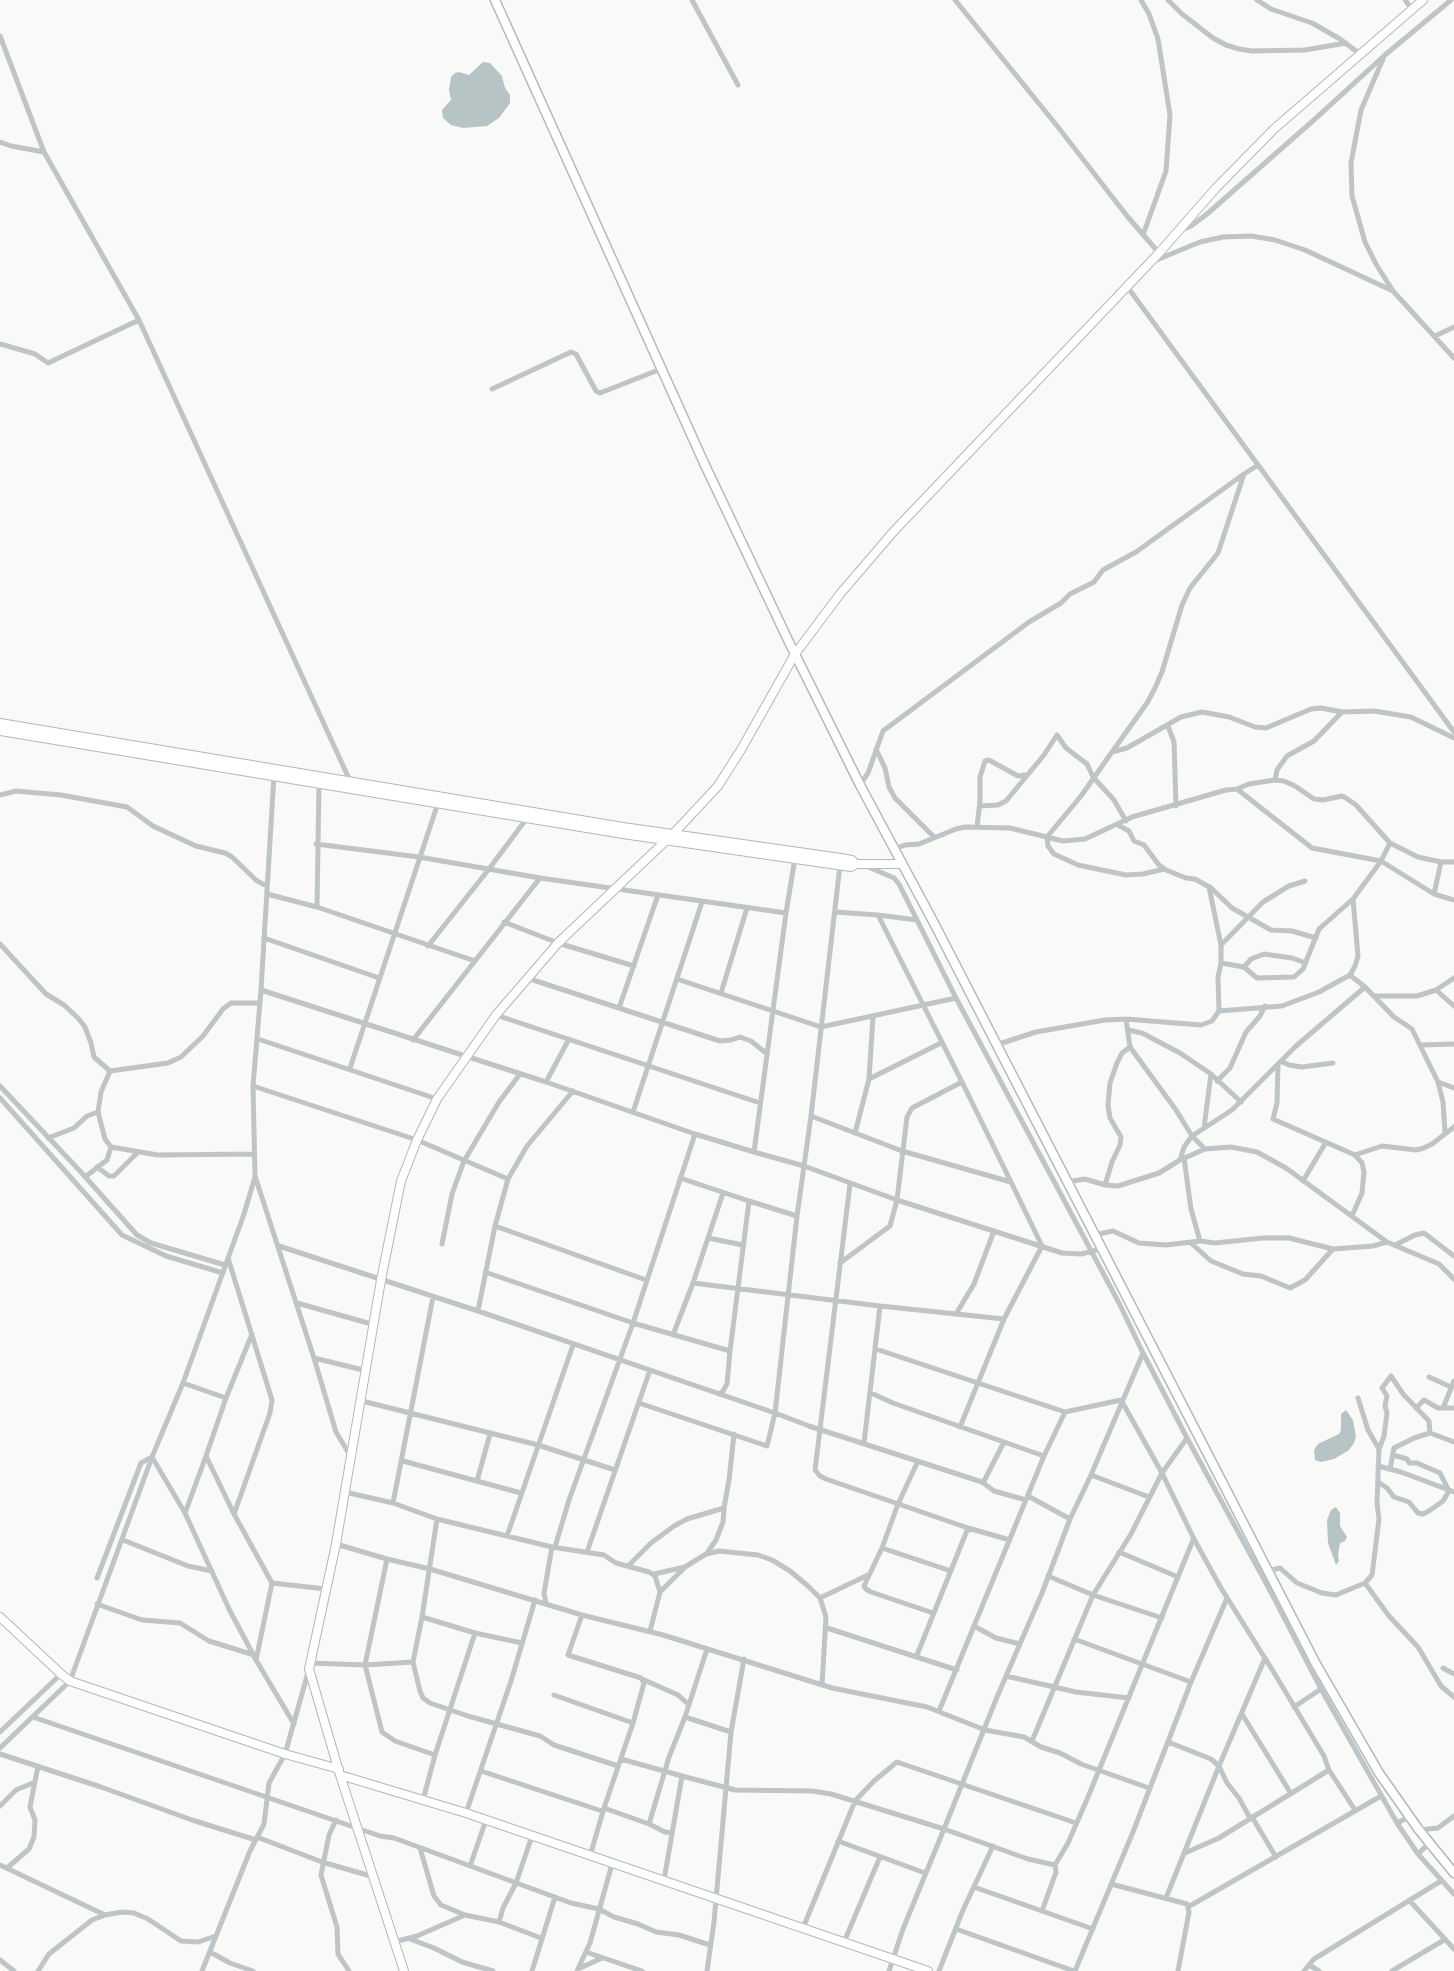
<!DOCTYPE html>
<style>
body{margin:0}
canvas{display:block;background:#f9f9f7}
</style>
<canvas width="1454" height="1971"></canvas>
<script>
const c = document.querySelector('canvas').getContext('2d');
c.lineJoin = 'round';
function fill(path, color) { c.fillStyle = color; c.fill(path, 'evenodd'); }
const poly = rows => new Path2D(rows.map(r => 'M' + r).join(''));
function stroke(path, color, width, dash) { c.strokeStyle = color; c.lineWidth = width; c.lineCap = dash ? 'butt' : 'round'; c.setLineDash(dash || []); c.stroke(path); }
const water = poly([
 [483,62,490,63,502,76,505,88,510,95,510,103,499,118,487,126,463,128,451,125,443,118,442,110,451,100,449,90,451,77,455,73,459,72,469,75],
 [1346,1410,1353,1420,1356,1436,1354,1443,1349,1450,1334,1459,1321,1462,1315,1460,1314,1450,1318,1444,1339,1434,1341,1430,1341,1414],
 [1336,1507,1340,1513,1340,1526,1347,1537,1345,1541,1340,1543,1338,1555,1339,1561,1336,1565,1328,1543,1327,1520,1331,1510]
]);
const street = poly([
 [692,0,738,85],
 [955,0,1058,127,1127,216,1159,253],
 [1141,0,1149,14,1158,39,1170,115,1166,171,1143,235],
 [1168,0,1182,14,1213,38,1226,45,1239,49,1252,51,1305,50,1346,43],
 [1257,0,1271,9,1312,23,1340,39,1360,54],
 [1405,0,1412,9],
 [0,36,44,152,139,320,351,783],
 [1383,59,1361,110,1351,163,1352,196,1365,242,1376,264,1393,291,1454,358],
 [0,142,11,146,44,152],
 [1179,231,1191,226,1207,214,1315,119,1385,55,1451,0],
 [1154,261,1200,242,1223,237,1251,236,1275,240,1305,250,1393,291],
 [1126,285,1454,732],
 [1435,336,1454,327],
 [0,344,35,354,48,363,139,320],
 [492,389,571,352,576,354,596,391,600,393,661,369],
 [1168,726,1174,742,1176,806],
 [876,749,885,768,889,787,895,798,934,837],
 [1112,752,1147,703,1155,688,1162,672,1182,605,1190,588,1218,553,1244,474,1258,465],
 [274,775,261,990,253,1086,255,1176,314,1358,336,1432,351,1457],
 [1275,780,1277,770,1287,756,1314,741,1342,712],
 [860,785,868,773,883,731,1029,622,1061,603,1070,594,1094,582,1103,570,1136,552,1244,474],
 [1237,789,1249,784,1275,780,1284,781,1295,786,1314,799,1323,800,1342,796,1346,798,1356,805,1390,843,1418,857,1441,862],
 [0,795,16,791,61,795,127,807,153,826,196,846,225,853,232,857,257,881,267,886],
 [980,806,998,805,1006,801,1044,755,1057,735,1066,748,1087,764,1093,777,1114,800,1126,821],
 [977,827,980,801,980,777,985,761,989,760,1018,776,1026,775],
 [894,849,905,845,919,844,956,829,965,827,1010,828,1063,841,1085,839,1132,817,1226,790,1237,789,1312,848,1381,861,1434,894,1454,900],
 [866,866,894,878,899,884,956,998,1119,1303,1143,1353,1187,1438,1273,1596,1321,1689,1397,1823],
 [1164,869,1143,874,1126,875,1078,865,1054,854,1048,846,1047,837,1081,796,1112,752,1127,748,1181,717,1202,712,1229,717,1255,727,1266,728,1311,709,1321,708,1342,712,1374,711,1411,717,1454,738],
 [1210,887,1232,908,1271,930,1292,931,1316,938],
 [267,894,317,907,475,961],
 [1434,894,1441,862,1454,862],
 [317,907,319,783],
 [835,912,878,915,962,1082,912,1108,907,1117,897,1200,890,1226,840,1263],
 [786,913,795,858],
 [878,915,917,920],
 [504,922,558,943,634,966],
 [264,938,379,978],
 [0,944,46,994,64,1005,78,1018,85,1027,91,1043,94,1057,110,1071,101,1092,98,1112,105,1139,111,1147,158,1155,254,1154],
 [1221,945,1263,902,1289,886,1305,881],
 [428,946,489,869,527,818],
 [1221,963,1244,967,1257,978,1294,977,1303,969,1319,929,1353,899,1381,861,1390,843],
 [1244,967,1251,959,1264,954,1292,958,1306,963],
 [1350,975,1355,966,1358,956,1353,899],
 [527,978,720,1041,731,1040,740,1037,751,1041,766,1053],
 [677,979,821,1027,956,998],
 [261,990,546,1082,695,1134,754,1152,786,913,540,878,419,857,316,844],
 [1436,990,1454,1006],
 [721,993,747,908],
 [1375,996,1417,996,1436,990,1454,978],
 [619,1008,658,895],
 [1219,1011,1282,1006,1319,992,1350,975,1365,987,1394,1017,1412,1029,1438,1082,1443,1102,1445,1132],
 [496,1015,760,1103],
 [1126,1019,1130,1047,1176,1110,1192,1136,1205,1149],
 [1128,1030,1142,1033,1180,1053,1211,1074,1241,1102],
 [258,1039,437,1099],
 [413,1040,540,878],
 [996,1045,1036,1032,1105,1020,1126,1019,1201,1025,1212,1021,1219,1011,1218,977,1221,963,1221,945,1209,887,1195,879,1186,878,1166,870,1159,865,1144,845,1134,841,1129,831,1118,825],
 [1421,1045,1454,1044],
 [1281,1061,1289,1065,1302,1067,1333,1063],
 [1278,1064,1277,1103,1273,1119,1355,1155,1362,1163,1364,1172,1362,1193,1352,1216],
 [350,1068,438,803],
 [110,1071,168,1063,181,1057,203,1036,223,1009,231,1003,260,1003],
 [869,1079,941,1043],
 [1217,1081,1230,1068,1246,1032,1260,1016,1265,1006],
 [546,1082,569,1039],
 [962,1082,1011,1182],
 [1438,1082,1454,1088],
 [0,1086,80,1171,137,1235,151,1243,225,1265],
 [253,1086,417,1140,508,1179,527,1146,573,1091],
 [0,1098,122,1235,166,1256,223,1273],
 [633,1112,702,902],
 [811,1116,902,1151,1011,1182,1042,1246,1004,1319],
 [1204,1128,1211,1074],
 [855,1133,869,1079,873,1017],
 [48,1138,74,1128,87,1116,98,1112],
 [754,1152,804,1166,897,1200,1062,1253,1081,1254,1101,1249],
 [1355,1155,1382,1146,1416,1150,1424,1148,1432,1144,1454,1127],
 [1184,1158,1191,1209,1200,1241],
 [1180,1160,1184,1147,1192,1136,1232,1110,1296,1046,1365,987],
 [97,1167,109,1176,114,1176,137,1153],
 [85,1177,107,1160,111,1147],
 [255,1177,244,1214,183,1383,152,1457,185,1513,229,1609,256,1660,294,1724],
 [680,1178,749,1201,730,1351],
 [1303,1181,1326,1142],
 [1067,1182,1085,1179,1105,1185,1118,1186,1159,1173,1180,1160,1205,1149,1231,1147,1257,1152,1286,1168,1387,1242,1439,1264,1454,1279],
 [850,1184,815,1470,820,1476,826,1479,968,1528,917,1655],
 [1105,1185,1112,1162,1120,1145,1121,1137,1110,1118,1108,1105,1110,1083,1117,1063,1122,1053,1130,1047],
 [749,1201,797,1216],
 [495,1226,646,1280],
 [1094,1235,1113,1231,1139,1243,1166,1245,1200,1241,1215,1243,1263,1238,1289,1238,1333,1249],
 [708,1238,743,1245],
 [1191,1243,1211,1261,1243,1274,1261,1276,1290,1288,1305,1280,1333,1249,1373,1246,1387,1242],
 [442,1244,452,1194,464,1161,499,1102,520,1074],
 [1395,1245,1415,1235,1424,1233,1454,1256],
 [279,1246,478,1311,775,1413,809,1426,982,1482,994,1491,1026,1500],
 [228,1258,272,1400,270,1413,234,1514],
 [485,1272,633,1323,730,1351,727,1384,723,1391,719,1394],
 [693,1283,723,1193],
 [297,1303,375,1325],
 [880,1306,1004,1319,960,1427],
 [478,1311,495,1226,508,1179],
 [956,1314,974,1284,994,1231],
 [673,1335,693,1283,880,1306,864,1443],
 [876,1349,1065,1412],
 [314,1358,367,1371],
 [1429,1377,1451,1387],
 [183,1383,226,1398],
 [871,1393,893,1403,1004,1442,983,1483],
 [1121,1400,1162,1473,1194,1539,1221,1588,1273,1671,1324,1756,1329,1770,1355,1810],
 [362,1401,538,1445,615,1470],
 [639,1403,767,1446,775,1413,797,1216,811,1116,840,865],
 [1416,1408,1424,1400,1438,1408,1454,1408],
 [1443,1408,1454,1381],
 [1004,1442,1044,1456],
 [1379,1449,1384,1436,1387,1413,1385,1406,1387,1396,1382,1388,1391,1376,1403,1394,1429,1421,1430,1433],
 [206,1456,226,1398,252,1334],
 [403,1461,521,1493],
 [918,1461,898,1504,882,1548,864,1586,866,1589,871,1592,933,1613],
 [1378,1466,1401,1472,1454,1492],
 [1390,1469,1394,1448,1414,1438,1430,1433,1454,1442],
 [1091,1475,1149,1497],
 [477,1481,490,1434],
 [1378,1482,1387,1488,1394,1497,1409,1502,1418,1513,1423,1514,1429,1511,1443,1501,1449,1491,1440,1473,1417,1463,1409,1463,1407,1459,1393,1455],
 [345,1492,393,1503,437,1519,552,1547,604,1555,616,1563,649,1572,655,1576,660,1592,650,1631],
 [1028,1496,1070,1519],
 [393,1503,433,1297],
 [185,1513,206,1456,234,1514,272,1583],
 [968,1528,1010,1540],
 [507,1536,573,1345],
 [123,1540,188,1566,212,1571],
 [336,1544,387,1559,430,1569,582,1615,663,1635,832,1688,927,1707,985,1730,1024,1737,1041,1747,1060,1753,1081,1764,1149,1788],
 [555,1547,569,1500,633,1323,695,1134],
 [882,1548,951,1571],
 [587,1552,650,1370],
 [1119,1552,1178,1577],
 [707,1553,716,1540,723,1522,724,1508],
 [387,1559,365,1665,413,1662,420,1691,423,1698,430,1703,468,1716,540,1736,554,1745,618,1766],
 [629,1565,651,1543,674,1526,687,1519,724,1508,729,1480,734,1434],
 [685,1567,706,1554,719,1551,758,1555,772,1560,790,1571,808,1586,820,1598,826,1617,822,1685],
 [1268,1571,1280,1568,1297,1583,1322,1593,1336,1595,1365,1583,1372,1575,1379,1519,1377,1503,1379,1449,1368,1430,1358,1398],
 [654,1574,685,1567,660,1592],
 [1048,1576,1093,1595,1162,1618],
 [97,1578,141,1463,152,1457],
 [1365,1583,1389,1616,1418,1647,1441,1686,1454,1697],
 [820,1598,868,1575],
 [546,1603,544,1593,552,1547],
 [97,1604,142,1620,180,1623,209,1641,254,1655],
 [582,1615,568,1655,641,1678,644,1683,633,1723,604,1808,590,1856],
 [422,1617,475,1633],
 [974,1626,996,1638,1020,1644],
 [827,1628,957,1670],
 [1074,1639,1191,1682,1133,1832,1075,1971],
 [256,1660,272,1583,326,1589],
 [413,1662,422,1617,437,1519],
 [310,1663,365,1665,382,1732,395,1741,435,1755],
 [1443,1668,1454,1674],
 [1006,1676,1076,1692,1129,1698],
 [642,1679,678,1695,689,1705],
 [1191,1682,1227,1598],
 [554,1695,633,1723],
 [1294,1707,1321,1689],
 [939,1711,1044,1456,1065,1412,1121,1400],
 [1242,1714,1290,1792],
 [33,1717,380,1836,394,1838,571,1903,599,1909,614,1917,638,1924,656,1932,679,1935,710,1945],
 [685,1717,731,1732],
 [0,1732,61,1674],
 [1032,1741,1093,1595,1131,1534,1162,1473,1187,1438],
 [1168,1742,1211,1759,1219,1766,1227,1783,1239,1798,1250,1818],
 [0,1748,70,1681,152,1457],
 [0,1754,101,1787,192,1820,256,1840],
 [621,1759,682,1776,664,1880],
 [481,1771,602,1811],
 [682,1776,735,1790,812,1791,831,1794,944,1829,903,1929,889,1971],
 [423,1800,435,1755,475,1633,522,1643],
 [0,1806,16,1790,35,1782],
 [604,1808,649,1824,665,1832,672,1833],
 [466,1813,511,1681,535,1600],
 [1252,1817,1276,1857],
 [1409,1817,1397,1823,1418,1854],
 [336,1820,329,1835,321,1875,337,1927,338,1954,349,1971],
 [649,1824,669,1757,685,1717,707,1649],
 [1419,1830,1438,1828,1454,1816],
 [257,1837,322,1862,374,1877],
 [838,1841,925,1873],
 [1429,1843,1418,1854,1454,1894],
 [420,1848,434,1896,441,1905,465,1915,499,1922,541,1938],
 [1185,1853,1219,1838,1329,1770],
 [0,1865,105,1915],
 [1055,1865,1028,1859,944,1829,997,1697,1042,1593,1070,1519,1091,1475,1143,1353],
 [470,1866,486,1820],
 [7,1868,29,1849,34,1837,35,1820,30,1807,38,1766],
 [1111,1884,1187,1904,1189,1912,1178,1971],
 [974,1887,1093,1929],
 [1166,1898,1219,1766,1265,1658],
 [1409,1900,1454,1949],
 [1188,1907,1381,1796],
 [1042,1911,1056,1872,1055,1865,1068,1843,1088,1797,1193,1540],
 [499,1922,503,1908,516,1883,532,1836],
 [803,1928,855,1801,874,1781,897,1762,1076,1823],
 [956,1929,1074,1971],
 [410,1939,434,1948,462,1962,493,1971],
 [394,1942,417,1936,465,1915],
 [844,1942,880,1857],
 [210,1952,230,1963,253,1971],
 [586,1952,642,1971],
 [0,1960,14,1971],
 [1309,1965,1319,1971],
 [578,1969,602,1958],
 [38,1971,49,1954,92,1920,105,1915,122,1912,134,1913,148,1919,181,1941,198,1942,216,1936],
 [202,1971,250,1851,264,1824,269,1783,285,1754,309,1669],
 [532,1971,555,1897],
 [577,1971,590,1943,612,1864],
 [707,1971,714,1922,731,1732,744,1659],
 [939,1971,963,1910,993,1846],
 [1304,1971,1314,1959,1441,1881],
 [1392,1971,1444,1940]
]);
const secondary = poly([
 [0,723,623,827,841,858,852,860,856,864],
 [0,731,623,834,851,867,856,864,902,864],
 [0,1617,61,1674,70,1681,285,1754,339,1769],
 [340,1775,404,1971],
 [928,1971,466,1813,340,1775,309,1669,336,1544,381,1280,401,1181,417,1140,437,1099,496,1015,558,943,674,833,718,786,742,748,795,654,840,594,894,531,1159,253,1216,188,1274,129,1423,0]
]);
const primary = poly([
 [495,0,704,463,788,640,860,785,935,925,1316,1664,1379,1773,1419,1830,1454,1873]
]);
fill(water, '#b7c4c5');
stroke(secondary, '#b1b8bb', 10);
stroke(primary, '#b3b8bb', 11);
stroke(street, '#bfc4c6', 5);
stroke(secondary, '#fff', 8);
stroke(primary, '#fff', 8);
</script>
